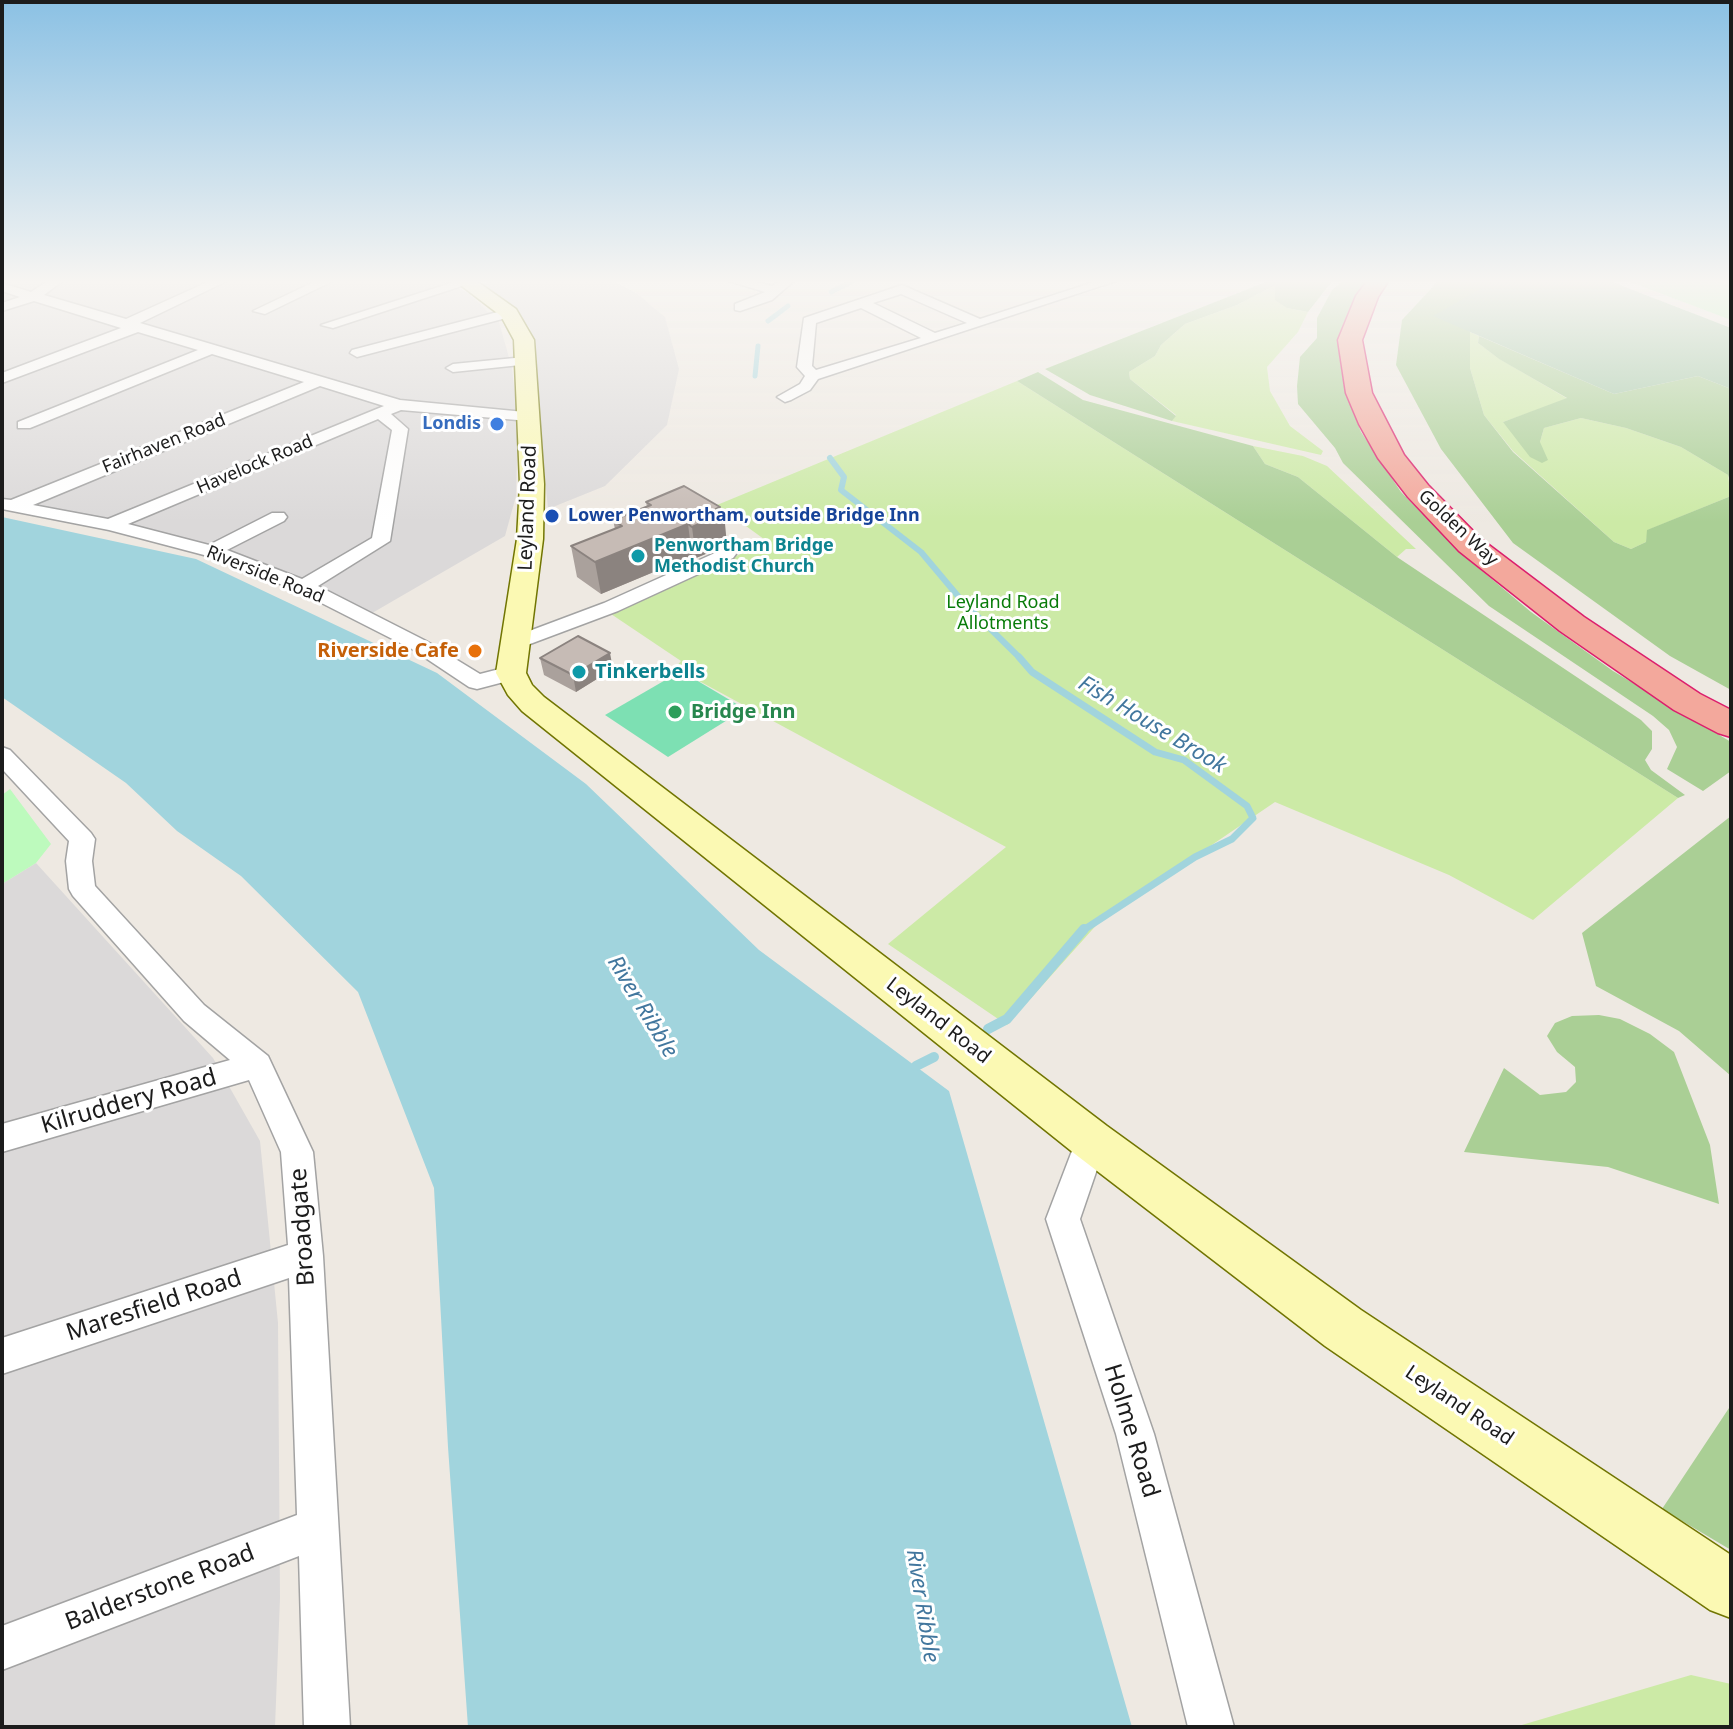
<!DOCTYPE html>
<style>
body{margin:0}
#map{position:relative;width:1733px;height:1729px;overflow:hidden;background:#eee9e2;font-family:"Noto Sans",sans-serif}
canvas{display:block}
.frame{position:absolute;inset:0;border:4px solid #1c1c1c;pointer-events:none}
</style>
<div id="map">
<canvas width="1733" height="1729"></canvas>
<div class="frame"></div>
</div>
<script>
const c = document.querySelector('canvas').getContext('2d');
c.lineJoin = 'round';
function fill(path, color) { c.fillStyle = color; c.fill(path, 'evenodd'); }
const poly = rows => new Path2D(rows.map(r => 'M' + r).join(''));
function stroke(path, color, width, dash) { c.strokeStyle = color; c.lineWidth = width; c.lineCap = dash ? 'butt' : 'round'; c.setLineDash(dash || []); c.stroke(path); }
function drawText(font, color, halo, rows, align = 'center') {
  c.font = font + ' "Noto Sans",sans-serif'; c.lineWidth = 6; c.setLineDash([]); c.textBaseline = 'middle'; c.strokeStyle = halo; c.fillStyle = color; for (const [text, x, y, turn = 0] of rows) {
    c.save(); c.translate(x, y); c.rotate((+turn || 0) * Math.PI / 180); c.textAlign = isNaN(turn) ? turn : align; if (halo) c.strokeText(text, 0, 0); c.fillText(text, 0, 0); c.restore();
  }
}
const residential = poly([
 [2,280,439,280,467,292,499,322,512,368,518,422,516,496,505,536,367,616,163,542,2,500],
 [493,280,611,280,636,293,665,317,679,369,667,425,605,486,548,509,530,328,484,284],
 [36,863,213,1058,260,1141,278,1323,280,1598,275,1727,2,1727,2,884]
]);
const grass = poly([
 [1276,284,1287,308,1308,312,1298,332,1267,367,1270,391,1290,426,1323,451,1321,455,1172,421,1176,415,1130,379,1129,372,1155,356,1161,345,1185,324,1237,305],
 [1470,332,1479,336,1478,343,1498,358,1568,399,1503,422,1540,442,1544,428,1581,418,1626,428,1681,447,1728,475,1731,496,1648,530,1646,542,1631,549,1614,542,1513,451,1484,415,1470,368],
 [1017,381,1678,798,1533,920,1449,875,1275,802,1100,921,1007,1025,888,944,1006,847,675,668,681,661,608,612,768,542,717,505],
 [1253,446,1303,456,1327,466,1416,549,1406,549,1397,557,1298,477,1265,464],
 [1691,1675,1731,1684,1731,1727,1515,1727]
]);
const forest = poly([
 [1271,280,1333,280,1308,312,1287,308,1275,300,1275,285,1237,305,1185,324,1161,345,1155,356,1129,372,1130,379,1176,416,1172,421,1090,395,1045,369],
 [1344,280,1366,280,1345,323,1339,354,1345,392,1361,432,1401,492,1462,554,1531,612,1613,671,1731,742,1731,771,1703,791,1667,769,1677,747,1669,730,1653,716,1489,606,1343,463,1335,448,1298,404,1297,386,1300,357,1317,338,1317,318,1332,290],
 [1439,280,1496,280,1462,302,1470,332,1470,368,1484,415,1513,452,1614,542,1631,549,1646,542,1647,530,1731,496,1731,690,1670,656,1513,543,1441,449,1396,365,1402,320],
 [1479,336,1614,394,1698,376,1731,389,1731,484,1728,475,1681,447,1626,428,1581,418,1544,428,1540,442,1548,460,1542,463,1530,457,1503,422,1567,398,1499,359,1478,343],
 [1038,372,1083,400,1253,446,1265,464,1298,477,1397,557,1641,720,1652,731,1652,749,1645,760,1651,770,1685,795,1678,798,1017,381],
 [1731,816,1731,1076,1679,1031,1596,986,1582,933],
 [1599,1015,1620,1019,1650,1034,1674,1052,1710,1145,1719,1204,1608,1167,1464,1152,1504,1068,1540,1095,1566,1092,1576,1082,1575,1067,1557,1052,1547,1036,1555,1023,1572,1016],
 [1731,1405,1731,1550,1662,1509]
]);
const cemetery = poly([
 [1496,280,1607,280,1731,328,1731,389,1698,376,1614,394,1433,316]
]);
const park = poly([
 [1625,280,1731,280,1731,320],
 [10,789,51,844,36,863,2,884,2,795]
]);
const pitch = poly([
 [681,671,745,709,668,757,605,715]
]);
const water = poly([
 [2,517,196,559,437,673,586,784,759,950,949,1091,1132,1727,468,1727,448,1447,434,1188,358,992,241,876,177,831,126,783,2,697]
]);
const streamFar3 = poly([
 [831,292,853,281],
 [768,321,788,306],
 [755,376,758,346]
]);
const streamFar2 = poly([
 [830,458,844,477,841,490,921,552,963,602,1021,659]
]);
const streamFar1 = poly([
 [1019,657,1032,672,1155,752,1184,760,1247,806,1253,818,1232,839,1195,857,1082,931]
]);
const stream = poly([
 [988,1029,1007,1019,1084,929],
 [916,1066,934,1057]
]);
const minor = poly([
 [49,280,64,280,44,295,126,319,212,280,229,280,140,323,400,400,535,413,535,419,529,421,401,410,391,414,408,429,390,541,318,586,426,641,480,674,511,666,519,668,522,673,519,678,477,689,469,687,412,649,296,590,204,555,109,530,2,509,2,499,11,500,304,382,212,354,30,428,18,428,18,422,198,350,138,332,2,383,2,373,121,328,34,301,2,311,2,303,20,297,2,291,2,283,31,292,49,280],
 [320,386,384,406,108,519,33,505,320,386],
 [378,419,392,430,372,538,302,579,227,550,284,521,287,517,284,513,272,513,209,545,128,524,378,419],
 [318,280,335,280,265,314,253,311,318,280],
 [460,280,474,282,333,328,321,325,460,280],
 [726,280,748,280,772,286,781,280,795,280,772,300,740,311,735,310,735,304,765,292,726,280],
 [1100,280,1119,280,818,379,810,390,791,400,785,402,777,397,800,384,805,376,797,367,804,318,902,285,980,319,1100,280],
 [901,294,967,323,935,333,873,303,901,294],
 [861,308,921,338,816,370,812,366,816,323,861,308],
 [509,309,514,310,514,316,357,357,350,353,352,350,509,309],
 [525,357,530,358,530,364,453,372,446,368,453,364,525,357],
 [726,548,733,550,736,554,733,558,618,611,522,647,508,647,504,643,508,639,604,603,726,548],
 [2,747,10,750,91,833,95,839,92,861,95,886,204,1005,268,1056,313,1152,323,1256,350,1727,304,1727,299,1556,2,1670,2,1626,297,1515,289,1278,2,1374,2,1338,288,1245,281,1152,249,1080,2,1152,2,1124,230,1060,184,1021,73,896,69,889,66,861,69,841,2,769,2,747],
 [1091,1126,1102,1130,1107,1140,1080,1219,1154,1434,1234,1727,1188,1727,1116,1434,1046,1219,1080,1130,1091,1126]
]);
const secondary = poly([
 [454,280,475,280,516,309,534,340,544,484,543,539,526,673,532,685,544,697,1107,1126,1361,1310,1731,1555,1731,1618,1710,1610,1325,1346,1075,1154,522,711,508,695,496,673,517,539,520,484,514,340,501,316,454,280]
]);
const trunk = poly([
 [1368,280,1389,280,1378,297,1362,340,1372,393,1404,455,1428,485,1481,539,1584,617,1700,694,1731,710,1731,737,1718,733,1674,710,1560,631,1459,551,1408,497,1378,458,1359,424,1346,393,1338,340,1356,296,1368,280]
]);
const wall = poly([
 [646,502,720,511,727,545,696,558,692,556,601,594,577,577,571,546,615,529,613,520,647,507],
 [540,658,613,669,576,692,544,675]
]);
const shadedWall = poly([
 [720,507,721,515,724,513,727,545,696,558,692,527],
 [688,524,692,556,601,594,595,562],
 [610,653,613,669,576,692,573,675]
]);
const building = poly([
 [684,486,720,507,716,509,724,513,692,527,688,524,595,562,571,546,622,526,613,520,651,505,646,502,684,486],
 [578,636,610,653,573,675,540,658,578,636]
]);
const markers = [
 [497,424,8,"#3f7fe0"],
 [552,516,8,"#1a4fb4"],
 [638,556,8,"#0f9aa8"],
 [475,651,8,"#e8710a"],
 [579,672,8,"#0f9aa8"],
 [675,712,8,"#2e9e5b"]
];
const farShopnames = [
 ["Londis",481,424]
];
const farStreetnames = [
 ["Fairhaven Road",164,444,-22],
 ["Havelock Road",255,465,-23],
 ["Golden Way",1458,528,43],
 ["Riverside Road",265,575,22]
];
const farTransitnames = [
 ["Lower Penwortham, outside Bridge Inn",568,516]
];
const farCulturenames = [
 ["Penwortham Bridge",654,546],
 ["Methodist Church",654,567]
];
const farParknames = [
 ["Leyland Road",1003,603],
 ["Allotments",1003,624]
];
const streetNames = [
 ["Leyland Road",528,508,-88],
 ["Leyland Road",938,1021,38],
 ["Leyland Road",1459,1406,34]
];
const foodNames = [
 ["Riverside Cafe",459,651]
];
const cultureNames = [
 ["Tinkerbells",595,672]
];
const leisureNames = [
 ["Bridge Inn",691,712]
];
const waterNames = [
 ["Fish House Brook",1152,725,31],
 ["River Ribble",642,1007,59],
 ["River Ribble",922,1606,81]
];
const nearStreetnames = [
 ["Kilruddery Road",129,1102,-16],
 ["Broadgate",303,1227,-94],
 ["Maresfield Road",154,1306,-18],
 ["Holme Road",1131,1431,73],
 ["Balderstone Road",160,1588,-21]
];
fill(residential, '#dbd9d9');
fill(grass, '#cceaa6');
fill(forest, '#aacf95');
fill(cemetery, '#a2c8a5');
fill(park, '#bdfabd');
fill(pitch, '#7de0b3');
fill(water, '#a1d4dd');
stroke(streamFar3, '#a1d4dd', 5);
stroke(streamFar2, '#a1d4dd', 6);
stroke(streamFar1, '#a1d4dd', 7);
stroke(stream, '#a1d4dd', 10);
stroke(minor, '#a3a3a3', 3);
stroke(secondary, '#717502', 3);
stroke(trunk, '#dc1f6d', 3);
fill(minor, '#fff');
fill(secondary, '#fbf9b3');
fill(trunk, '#f3a89c');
fill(wall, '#aaa19c');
fill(shadedWall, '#8b837f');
fill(building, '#c6bbb5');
stroke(building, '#8b837f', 2);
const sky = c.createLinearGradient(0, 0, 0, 522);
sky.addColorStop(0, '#8bc1e4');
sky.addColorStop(0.54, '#f7f5f2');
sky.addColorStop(1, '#f7f5f200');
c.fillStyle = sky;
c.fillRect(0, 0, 1733, 522);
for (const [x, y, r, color] of markers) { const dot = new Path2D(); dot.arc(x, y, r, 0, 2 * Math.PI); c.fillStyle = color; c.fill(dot); stroke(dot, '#fff', 3); }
drawText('bold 18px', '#366cbe', '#fff', farShopnames, 'right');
drawText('18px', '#1c1c1c', '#fff', farStreetnames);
drawText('bold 18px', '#164399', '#fff', farTransitnames, 'left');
drawText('bold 18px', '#0d838f', '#fff', farCulturenames, 'left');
drawText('18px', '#097c0a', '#fff', farParknames);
drawText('20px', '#1c1c1c', '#fff', streetNames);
drawText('bold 20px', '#c56008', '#fff', foodNames, 'right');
drawText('bold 20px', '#0d838f', '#fff', cultureNames, 'left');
drawText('bold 20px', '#27864d', '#fff', leisureNames, 'left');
drawText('italic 22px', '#42779e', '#fff', waterNames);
drawText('24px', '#1c1c1c', '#fff', nearStreetnames);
</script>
